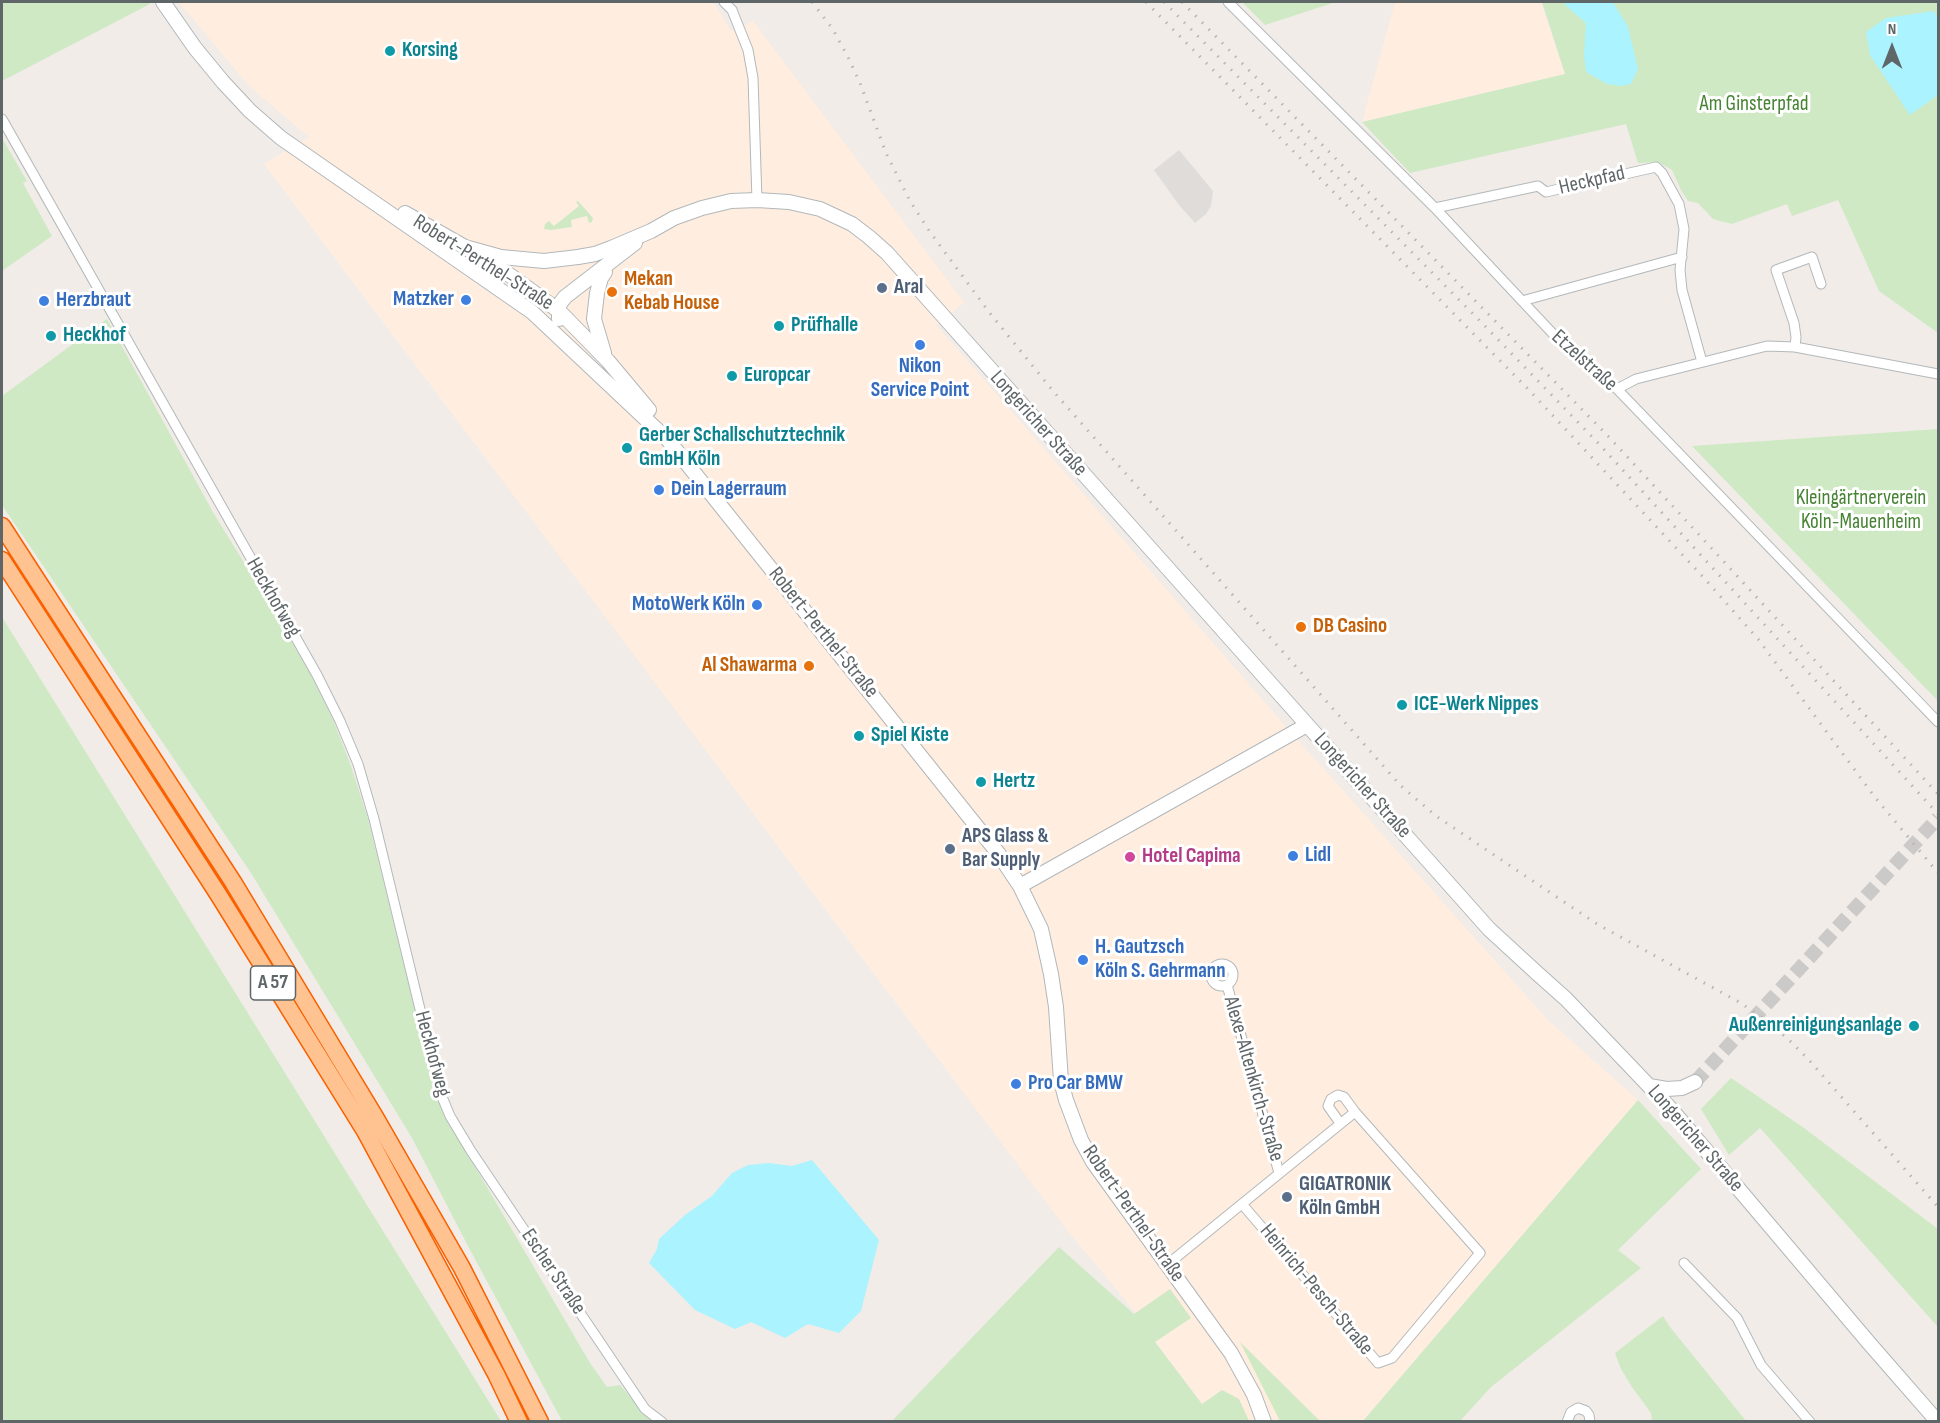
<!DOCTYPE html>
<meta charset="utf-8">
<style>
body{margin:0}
#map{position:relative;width:1940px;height:1423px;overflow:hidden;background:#f1ece8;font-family:"Sofia Sans Condensed",sans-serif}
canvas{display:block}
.frame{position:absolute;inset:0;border:3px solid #5f6668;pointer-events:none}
.north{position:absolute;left:1862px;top:18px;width:60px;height:60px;-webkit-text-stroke:4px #fff;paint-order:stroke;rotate:0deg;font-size:16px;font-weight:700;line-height:24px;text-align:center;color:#5f6668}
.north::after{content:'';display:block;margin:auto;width:21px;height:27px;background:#5f6668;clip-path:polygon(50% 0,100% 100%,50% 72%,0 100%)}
</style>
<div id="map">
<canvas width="1940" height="1423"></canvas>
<div class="frame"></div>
<div class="north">N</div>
</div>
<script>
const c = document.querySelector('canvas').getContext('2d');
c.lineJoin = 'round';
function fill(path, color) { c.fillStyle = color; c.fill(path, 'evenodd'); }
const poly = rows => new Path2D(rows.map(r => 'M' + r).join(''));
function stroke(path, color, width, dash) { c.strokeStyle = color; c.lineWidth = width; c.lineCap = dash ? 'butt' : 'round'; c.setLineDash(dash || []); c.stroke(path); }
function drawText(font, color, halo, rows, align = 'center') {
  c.font = font + ' "Sofia Sans Condensed",sans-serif'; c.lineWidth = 6; c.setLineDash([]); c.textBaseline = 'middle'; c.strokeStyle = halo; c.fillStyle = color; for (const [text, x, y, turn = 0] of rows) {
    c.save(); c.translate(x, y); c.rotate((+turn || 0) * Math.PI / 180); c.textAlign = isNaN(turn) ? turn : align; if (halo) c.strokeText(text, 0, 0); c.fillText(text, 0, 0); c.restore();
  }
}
const commercial = poly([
 [179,2,713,2,731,31,753,21,964,302,937,326,1281,721,1548,1020,1638,1100,1363,1421,1320,1421,1242,1344,1280,1421,1249,1421,1239,1399,1222,1390,1202,1404,1155,1341,1191,1318,1170,1289,1136,1313,1067,1230,264,164,309,137,249,86],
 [1395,2,1541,2,1565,74,1362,122]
]);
const industrial = poly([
 [1179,150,1213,191,1211,206,1206,214,1195,223,1179,205,1154,170]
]);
const green = poly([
 [2,2,148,2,150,4,2,81],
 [1242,2,1336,2,1265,25],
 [1542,2,1938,2,1938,333,1879,291,1838,200,1792,216,1787,204,1732,224,1713,219,1698,203,1688,201,1681,190,1672,170,1658,162,1638,163,1626,124,1410,173,1362,122,1565,74],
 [2,138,27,181,23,183,52,236,2,271],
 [578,201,593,218,592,222,589,223,587,216,571,220,572,227,551,230,544,229,545,224,549,221,554,226,579,206,576,202],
 [107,319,214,514,271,606,311,675,334,722,351,766,368,819,435,1092,446,1117,590,1363,607,1387,620,1385,651,1421,562,1421,468,1246,412,1138,251,873,2,505,2,396],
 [1938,429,1938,701,1692,446],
 [2,617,501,1421,2,1421],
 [1731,1078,1804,1128,1938,1229,1938,1327,1760,1128,1729,1155,1701,1109],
 [1638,1100,1701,1169,1618,1250,1641,1268,1491,1387,1460,1421,1363,1421],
 [1059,1247,1134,1314,1170,1289,1191,1318,1155,1342,1202,1404,1222,1390,1239,1399,1249,1421,892,1421],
 [1663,1316,1670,1327,1746,1421,1652,1421,1651,1413,1632,1387,1621,1369,1615,1353],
 [1240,1342,1320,1421,1280,1421]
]);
const water = poly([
 [1566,2,1613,2,1628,27,1638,69,1631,84,1621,86,1607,84,1586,72,1584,55,1586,23,1565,5],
 [1934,11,1938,20,1938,95,1910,115,1870,55,1866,32,1886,18],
 [812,1160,879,1240,861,1311,839,1333,808,1324,785,1338,751,1322,735,1329,695,1310,649,1263,657,1249,659,1239,685,1215,712,1196,732,1173,748,1165,769,1163,792,1166]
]);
const secondaryTunnel = poly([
 [1695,1082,1938,818]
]);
const street = poly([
 [724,2,732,10,748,50,753,78,757,200],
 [1228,2,1435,208,1555,336,1617,389,1938,722],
 [2,119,317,675,340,721,358,764,374,819,440,1092,450,1116,471,1151,645,1409,662,1422],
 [1435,208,1538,186,1546,192,1656,167,1662,173,1679,204,1684,229,1680,270,1682,290,1702,362],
 [1522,301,1682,257],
 [1795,347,1796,337,1794,323,1776,270,1812,257,1821,284],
 [1617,389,1636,379,1767,346,1795,347,1938,374],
 '1211 975a11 11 0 1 1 22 0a11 11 0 1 1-22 0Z',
 [1227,985,1279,1173],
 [1242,1204,1378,1363,1392,1358,1480,1253,1355,1112,1344,1097,1338,1095,1331,1099,1328,1106,1340,1123],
 [1684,1263,1737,1318,1761,1365,1810,1422],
 [1168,1264,1355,1112],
 [1567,1422,1571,1412,1578,1408,1586,1411,1589,1415,1590,1422]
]);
const secondary = poly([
 [163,2,195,48,223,82,250,111,281,138,532,312,668,440,998,853,1020,886,1041,929,1051,974,1056,1007,1061,1081,1066,1100,1081,1140,1093,1162,1231,1353,1254,1395,1264,1422],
 [405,213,465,247,511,276,559,311,608,361,649,410],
 [465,247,501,257,544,261,578,257,595,254,611,248,651,231,674,218,702,208,731,201,757,200,789,202,820,209,852,224,869,237,887,253,1489,929,1538,974,1566,999,1671,1109,1869,1343,1938,1422],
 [559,319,559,305,565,297,635,243],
 [604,353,594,319,597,293,601,278,605,272],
 [1020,886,1307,725],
 [1649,1086,1667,1089,1682,1088,1695,1082]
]);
const highway = poly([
 [2,526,233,882,375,1117,462,1268,540,1422],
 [2,560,218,894,365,1131,496,1374,519,1422]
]);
const rail = poly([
 [812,2,832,28,848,57,860,83,886,153,910,201,930,232,989,312,1053,391,1401,786,1436,816,1597,924,1739,1002,1766,1020,1788,1039,1809,1060,1938,1207],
 [1146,2,1529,390,1705,579,1758,639,1874,796,1938,873],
 [1164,2,1483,324,1599,444,1938,814],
 [1182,2,1608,436,1938,794]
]);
const markers = [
 [390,51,6,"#0f9aa8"],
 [882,288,6,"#5c6f8a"],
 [612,292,6,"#e8710a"],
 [466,300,6,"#3f7fe0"],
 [44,301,6,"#3f7fe0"],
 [779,326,6,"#0f9aa8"],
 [51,336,6,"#0f9aa8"],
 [920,345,6,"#3f7fe0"],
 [732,376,6,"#0f9aa8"],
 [627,448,6,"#0f9aa8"],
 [659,490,6,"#3f7fe0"],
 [757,605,6,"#3f7fe0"],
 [1301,627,6,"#e8710a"],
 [809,666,6,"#e8710a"],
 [1402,705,6,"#0f9aa8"],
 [859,736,6,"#0f9aa8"],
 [981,782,6,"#0f9aa8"],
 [950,849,6,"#5c6f8a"],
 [1293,856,6,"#3f7fe0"],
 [1130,857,6,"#d1479c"],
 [1083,960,6,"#3f7fe0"],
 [1914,1026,6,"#0f9aa8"],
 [1016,1084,6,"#3f7fe0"],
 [1287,1197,6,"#5c6f8a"]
];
const shields = [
 [273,983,45]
];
const shieldNames = [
 ["A 57",273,983]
];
const cultureNames = [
 ["Korsing",402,51],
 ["Prüfhalle",791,326],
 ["Heckhof",63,336],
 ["Europcar",744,376],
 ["Gerber Schallschutztechnik",639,436],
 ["GmbH Köln",639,460],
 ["ICE-Werk Nippes",1414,705],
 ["Spiel Kiste",871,736],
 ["Hertz",993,782],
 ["Außenreinigungsanlage",1902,1026,"right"]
];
const parkNames = [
 ["Am Ginsterpfad",1754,105],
 ["Kleingärtnerverein",1861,499],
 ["Köln-Mauenheim",1861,523]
];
const streetNames = [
 ["Heckpfad",1592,181,-13],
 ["Robert-Perthel-Straße",483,263,32],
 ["Etzelstraße",1584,361,42],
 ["Longericher Straße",1038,424,48],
 ["Heckhofweg",273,598,60],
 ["Robert-Perthel-Straße",823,633,51],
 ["Longericher Straße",1362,786,48],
 ["Heckhofweg",432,1054,75],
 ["Alexe-Altenkirch-Straße",1253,1079,74],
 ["Longericher Straße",1695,1139,49],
 ["Robert-Perthel-Straße",1133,1214,55],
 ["Escher Straße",553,1272,56],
 ["Heinrich-Pesch-Straße",1316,1290,50]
];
const foodNames = [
 ["Mekan",624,280],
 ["Kebab House",624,304],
 ["DB Casino",1313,627],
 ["Al Shawarma",797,666,"right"]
];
const serviceNames = [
 ["Aral",894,288],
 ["APS Glass &",962,837],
 ["Bar Supply",962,861],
 ["GIGATRONIK",1299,1185],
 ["Köln GmbH",1299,1209]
];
const shopNames = [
 ["Matzker",454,300,"right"],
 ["Herzbraut",56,301],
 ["Nikon",920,367,"center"],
 ["Service Point",920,391,"center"],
 ["Dein Lagerraum",671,490],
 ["MotoWerk Köln",745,605,"right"],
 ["Lidl",1305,856],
 ["H. Gautzsch",1095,948],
 ["Köln S. Gehrmann",1095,972],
 ["Pro Car BMW",1028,1084]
];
const hotelNames = [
 ["Hotel Capima",1142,857]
];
fill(commercial, '#ffeedf');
fill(industrial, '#e0dcda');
fill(green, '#cfe9c4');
fill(water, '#aaf3ff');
stroke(secondaryTunnel, '#cccac8', 14, [14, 7]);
stroke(street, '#b3b8ba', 11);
stroke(secondary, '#b2b7ba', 16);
stroke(highway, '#f96100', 19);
stroke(street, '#fff', 9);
stroke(secondary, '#fff', 14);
stroke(highway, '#ffc291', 16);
stroke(rail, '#b4b5b6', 3, [1.5, 8]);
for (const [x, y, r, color] of markers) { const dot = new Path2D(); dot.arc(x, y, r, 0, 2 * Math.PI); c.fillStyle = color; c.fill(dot); stroke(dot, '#fff', 2); }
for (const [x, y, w] of shields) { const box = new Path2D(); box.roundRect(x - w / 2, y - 17, w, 34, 4.5); c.fillStyle = '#fff'; c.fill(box); stroke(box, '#5f6668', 1.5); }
drawText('bold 20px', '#5f6668', null, shieldNames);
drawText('bold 21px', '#0d838f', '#fff', cultureNames, 'left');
drawText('21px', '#468332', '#fff', parkNames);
drawText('21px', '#5f6668', '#fff', streetNames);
drawText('bold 21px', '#c56008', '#fff', foodNames, 'left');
drawText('bold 21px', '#4e5e75', '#fff', serviceNames, 'left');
drawText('bold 21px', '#366cbe', '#fff', shopNames, 'left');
drawText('bold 21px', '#b23c85', '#fff', hotelNames, 'left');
</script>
